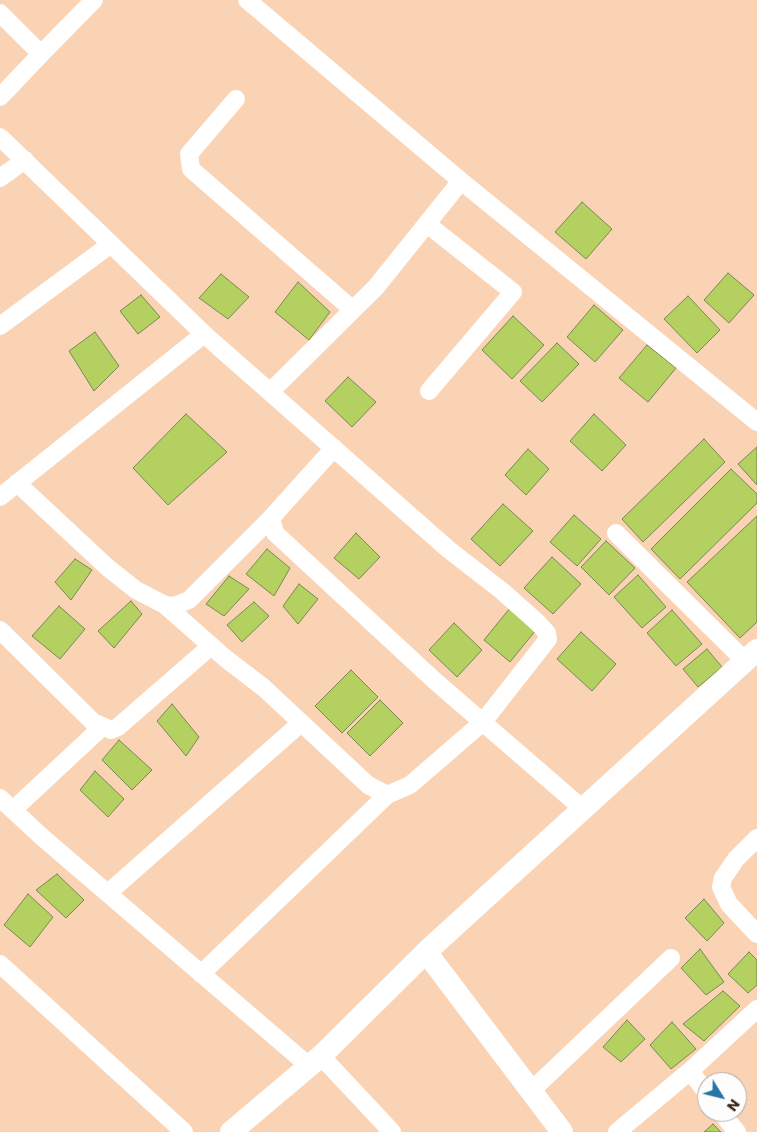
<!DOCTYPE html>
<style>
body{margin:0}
#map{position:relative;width:757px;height:1132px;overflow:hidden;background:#fad3b4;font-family:Poppins,sans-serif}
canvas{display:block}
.north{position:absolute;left:697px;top:1072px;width:50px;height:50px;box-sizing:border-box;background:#fdfdfd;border:1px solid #afa8a2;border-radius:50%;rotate:126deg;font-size:14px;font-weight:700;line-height:20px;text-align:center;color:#3a2819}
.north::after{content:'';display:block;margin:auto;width:18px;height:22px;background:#2775a7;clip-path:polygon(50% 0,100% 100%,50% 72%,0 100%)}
</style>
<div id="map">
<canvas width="757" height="1132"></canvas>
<div class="north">N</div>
</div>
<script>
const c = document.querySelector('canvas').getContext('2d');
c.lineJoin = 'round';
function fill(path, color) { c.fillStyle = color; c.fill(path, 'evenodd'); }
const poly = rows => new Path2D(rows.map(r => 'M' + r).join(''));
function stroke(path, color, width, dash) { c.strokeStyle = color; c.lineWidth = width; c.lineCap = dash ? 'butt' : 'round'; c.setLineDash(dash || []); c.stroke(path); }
const building = poly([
 [582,202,612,229,586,259,555,232,582,202],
 [728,273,754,295,729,323,704,300,728,273],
 [221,274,249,297,228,319,199,298,221,274],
 [298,282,330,312,309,340,275,312,298,282],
 [141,295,160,317,138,334,120,311,141,295],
 [688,296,720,330,697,353,664,319,688,296],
 [594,305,623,330,595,362,567,337,594,305],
 [513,316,544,345,512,379,482,350,513,316],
 [95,332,119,366,94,391,69,351,95,332],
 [557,343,579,364,542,402,520,381,557,343],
 [647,345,676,368,648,402,619,378,647,345],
 [348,377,376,402,352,427,325,401,348,377],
 [186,414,227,452,168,505,133,468,186,414],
 [594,414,626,445,602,471,570,441,594,414],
 [704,439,725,462,643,542,622,519,704,439],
 [757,447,757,485,738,464,757,447],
 [528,449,549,469,526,495,505,475,528,449],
 [731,469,757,494,757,503,680,579,651,549,731,469],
 [503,504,533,531,500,566,471,539,503,504],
 [574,515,601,539,577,566,550,542,574,515],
 [757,516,757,622,740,638,687,582,757,516],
 [356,533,380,557,359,579,334,558,356,533],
 [606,541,635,568,609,595,581,567,606,541],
 [267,549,290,568,274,596,246,574,267,549],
 [552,557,581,584,553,614,524,588,552,557],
 [75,559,92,570,71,600,55,582,75,559],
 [638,575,666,607,642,628,614,597,638,575],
 [229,576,249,589,224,616,206,604,229,576],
 [299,584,318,599,298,624,283,606,299,584],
 [131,601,142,614,114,648,98,631,131,601],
 [254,602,269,616,242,642,227,625,254,602],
 [59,606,85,629,60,659,32,636,59,606],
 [510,608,536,630,510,662,484,640,510,608],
 [672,610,702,644,676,666,647,633,672,610],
 [454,623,482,650,457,677,429,650,454,623],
 [581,632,616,664,592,691,557,659,581,632],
 [707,649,722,667,698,687,683,669,707,649],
 [351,670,378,697,342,733,315,706,351,670],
 [380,700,403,723,370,756,347,733,380,700],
 [172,704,199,737,186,756,157,721,172,704],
 [119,740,152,770,132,790,102,760,119,740],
 [95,771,124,799,108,817,80,790,95,771],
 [57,874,84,900,66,918,36,890,57,874],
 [28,894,53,917,30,947,4,925,28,894],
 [704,899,724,923,707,941,685,918,704,899],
 [700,949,724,982,706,995,681,968,700,949],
 [749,952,757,960,757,985,748,993,728,974,749,952],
 [723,991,740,1006,704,1041,683,1024,723,991],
 [627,1020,645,1039,621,1062,603,1047,627,1020],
 [672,1022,696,1049,671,1069,650,1045,672,1022],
 [713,1124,721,1132,704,1132,713,1124]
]);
const minor = poly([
 [247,0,461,181,757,422],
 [0,13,41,54,94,0],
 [0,97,41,54],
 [236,99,189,154,191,169,353,310],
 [0,137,204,334,448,549,502,591,538,623,547,633,548,639,483,722,410,785,387,795,368,785,264,688,225,658,165,605],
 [0,178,25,160],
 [427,224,513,292,429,391],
 [0,326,111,244],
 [270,392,376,287,461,181],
 [334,448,271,518,275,533,435,681,583,809],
 [17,483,107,567,136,590,165,605,174,606,189,600,271,518],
 [0,497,204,334],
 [616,533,745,661],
 [0,630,93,722,111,730,118,727,211,646],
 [0,798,42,837,309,1066],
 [14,809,102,727],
 [757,838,736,859,723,878,721,887,729,904,757,934],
 [108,893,301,723],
 [0,964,184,1132],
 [201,974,387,795],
 [321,1056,392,1132],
 [690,1071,707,1093],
 [531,1091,671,958],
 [721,1112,737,1132],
 [617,1132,690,1071,757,1009]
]);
const tertiary = poly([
 [426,952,562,1132],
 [231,1132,321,1056,426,952,757,650]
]);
fill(building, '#b4d060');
stroke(building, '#798753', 1);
stroke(minor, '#fff', 18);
stroke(tertiary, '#fff', 22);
</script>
